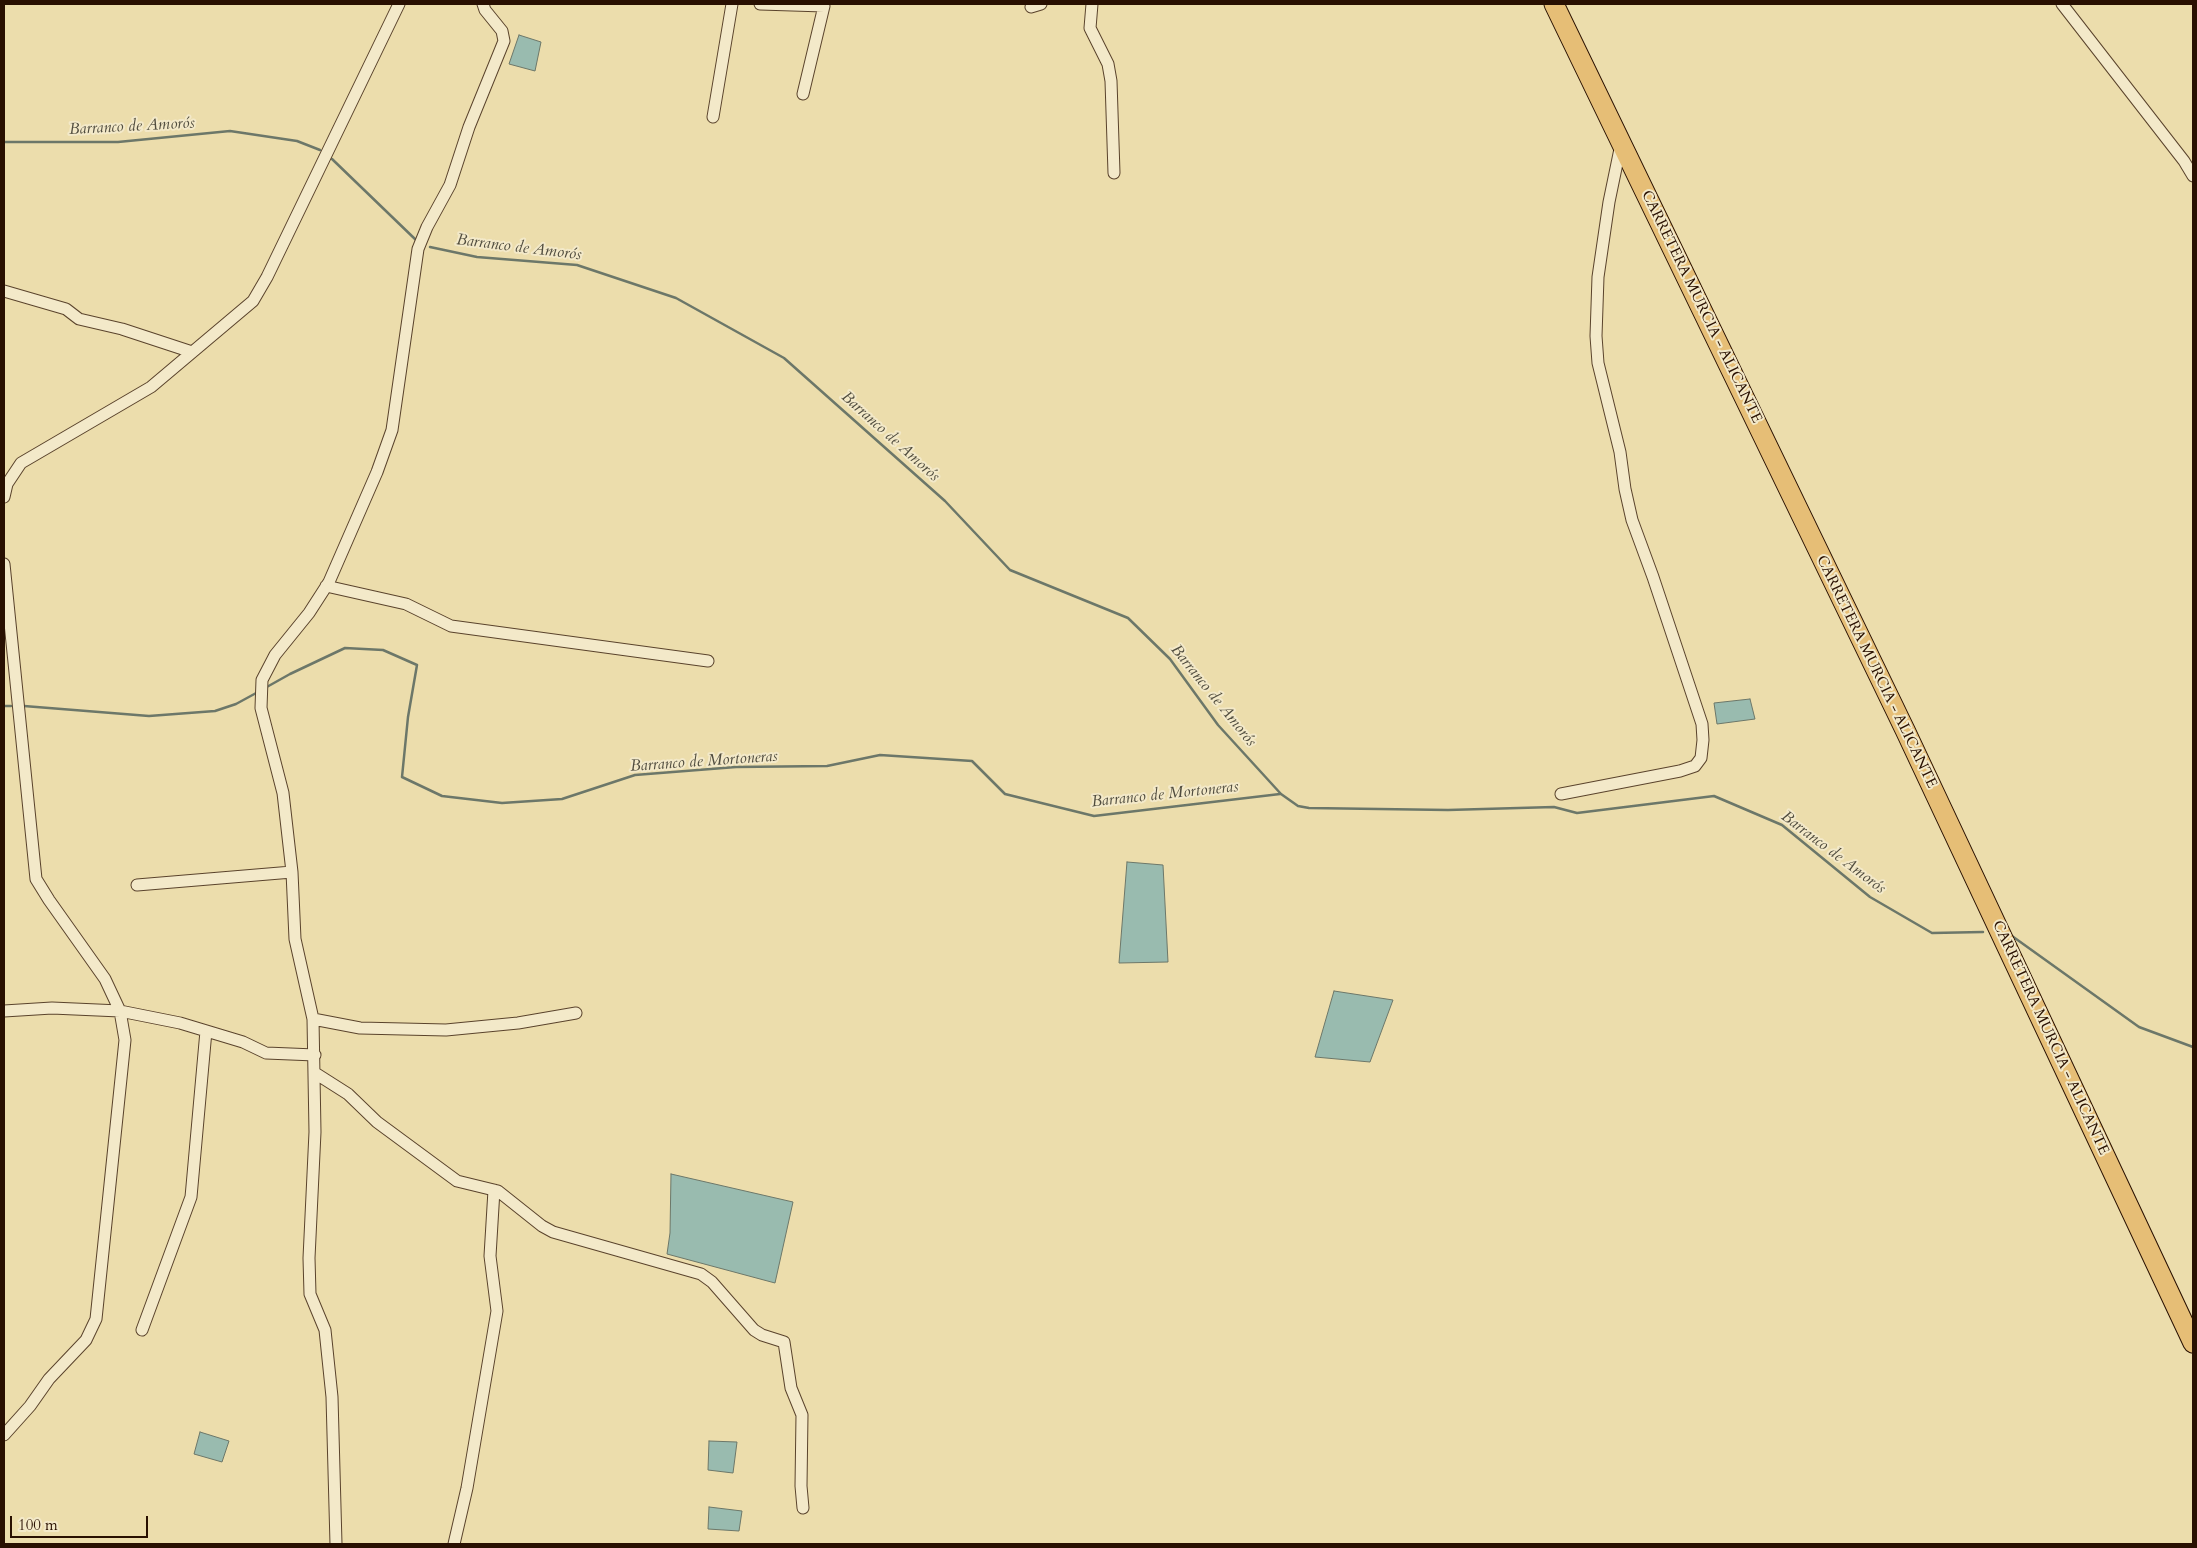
<!DOCTYPE html>
<meta charset="utf-8">
<style>
body{margin:0}
#map{position:relative;width:2197px;height:1548px;overflow:hidden;background:#ecddac;font-family:Cardo,serif}
canvas{display:block}
.frame{position:absolute;inset:0;border:5px solid #291001;pointer-events:none}
.scale{position:absolute;left:10px;top:1516px;width:138px;height:22px;box-sizing:border-box;border:2px solid #291001;border-top:0;padding-left:6px;font-size:15px;line-height:18px;white-space:nowrap;color:#291001;-webkit-text-stroke:4px #f3e9c9;paint-order:stroke}
</style>
<div id="map">
<canvas width="2197" height="1548"></canvas>
<div class="frame"></div>
<div class="scale">100 m</div>
</div>
<script>
const c = document.querySelector('canvas').getContext('2d');
c.lineJoin = 'round';
function fill(path, color) { c.fillStyle = color; c.fill(path, 'evenodd'); }
const poly = rows => new Path2D(rows.map(r => 'M' + r).join(''));
function stroke(path, color, width, dash) { c.strokeStyle = color; c.lineWidth = width; c.lineCap = dash ? 'butt' : 'round'; c.setLineDash(dash || []); c.stroke(path); }
function drawText(font, color, halo, rows, align = 'center') {
  c.font = font + ' Cardo,serif'; c.lineWidth = 4; c.setLineDash([]); c.textBaseline = 'middle'; c.strokeStyle = halo; c.fillStyle = color; for (const [text, x, y, turn = 0] of rows) {
    c.save(); c.translate(x, y); c.rotate((+turn || 0) * Math.PI / 180); c.textAlign = isNaN(turn) ? turn : align; if (halo) c.strokeText(text, 0, 0); c.fillText(text, 0, 0); c.restore();
  }
}
const water = poly([
 [519,35,541,42,535,71,509,64,519,35],
 [1750,699,1755,719,1717,724,1714,703,1750,699],
 [1127,862,1163,865,1168,962,1119,963,1127,862],
 [1334,991,1393,1000,1370,1062,1315,1057,1334,991],
 [671,1174,793,1202,775,1283,667,1254,670,1233,671,1174],
 [200,1432,229,1441,222,1462,194,1454,200,1432],
 [709,1441,737,1442,733,1473,708,1470,709,1441],
 [709,1507,742,1511,739,1531,708,1529,709,1507]
]);
const stream = poly([
 [4,142,118,142,230,131,297,141,320,150],
 [332,159,416,240],
 [430,247,477,257,577,265,676,298,784,358,945,501,1010,570,1128,618,1170,659,1218,725,1281,794,1298,806,1309,808,1448,810,1554,807,1577,813,1714,796,1782,825,1870,897,1932,933,1983,932],
 [265,688,290,674,345,648,383,650,417,665,408,717,402,777,442,796,502,803,562,799,635,775,736,767,827,766,880,755,972,761,1005,794,1094,816,1280,794],
 [4,706,11,706],
 [24,706,149,716,215,711,236,704,258,692],
 [2012,936,2139,1027,2193,1047]
]);
const minor = poly([
 [760,4,824,6,803,94],
 [1092,4,1090,28,1108,64,1111,81,1114,173],
 [2062,4,2184,161,2193,176],
 [1031,7,1041,4],
 [713,117,732,4],
 [4,291,66,309,79,319,122,329,192,352],
 [4,497,7,484,21,463,151,387,253,301,267,277,399,4],
 [4,564,36,879,49,900,105,979,120,1011,125,1040,96,1319,86,1340,49,1379,30,1406,4,1435],
 [326,586,406,604,451,626,708,661],
 [1561,794,1680,771,1695,766,1701,758,1703,740,1702,724,1653,577,1632,520,1625,489,1620,452,1598,363,1596,336,1598,277,1609,202,1621,144],
 [137,885,292,872],
 [4,1011,52,1008,120,1011,180,1023,243,1042,266,1053,315,1055],
 [313,1019,360,1028,446,1030,518,1023,576,1013],
 [315,1073,348,1094,377,1122,457,1181,498,1191,542,1226,553,1232,701,1274,712,1282,754,1330,762,1335,784,1342,791,1388,802,1415,801,1486,803,1508],
 [142,1330,191,1197,206,1031],
 [336,1544,332,1397,325,1330,310,1294,309,1258,315,1132,313,1019,295,939,292,872,283,793,261,708,262,680,275,655,309,613,329,582,377,472,392,430,418,249,427,227,450,185,469,127,504,41,502,31,485,10,483,4],
 [454,1544,467,1488,497,1311,490,1256,494,1190]
]);
const trunk = poly([
 [1554,4,1905,730,2193,1343]
]);
const streetNames = [
 ["CARRETERA MURCIA - ALICANTE",1701,307,64],
 ["CARRETERA MURCIA - ALICANTE",1876,672,64],
 ["CARRETERA MURCIA - ALICANTE",2050,1038,65]
];
const waterNames = [
 ["Barranco de Amorós",132,127,-3],
 ["Barranco de Amorós",519,248,7],
 ["Barranco de Amorós",890,437,42],
 ["Barranco de Amorós",1213,696,51],
 ["Barranco de Mortoneras",704,762,-4],
 ["Barranco de Mortoneras",1165,795,-6],
 ["Barranco de Amorós",1833,853,37]
];
fill(water, '#99bbaf');
stroke(water, '#6c7769', 1);
stroke(stream, '#6c7769', 2.5);
stroke(minor, '#5a432c', 13);
stroke(trunk, '#291001', 21);
stroke(minor, '#f3e9c9', 11);
stroke(trunk, '#e6be76', 19);
drawText('15px', '#291001', '#f3e9c9', streetNames);
drawText('italic 16px', '#504c3e', '#f3e9c9', waterNames);
</script>
